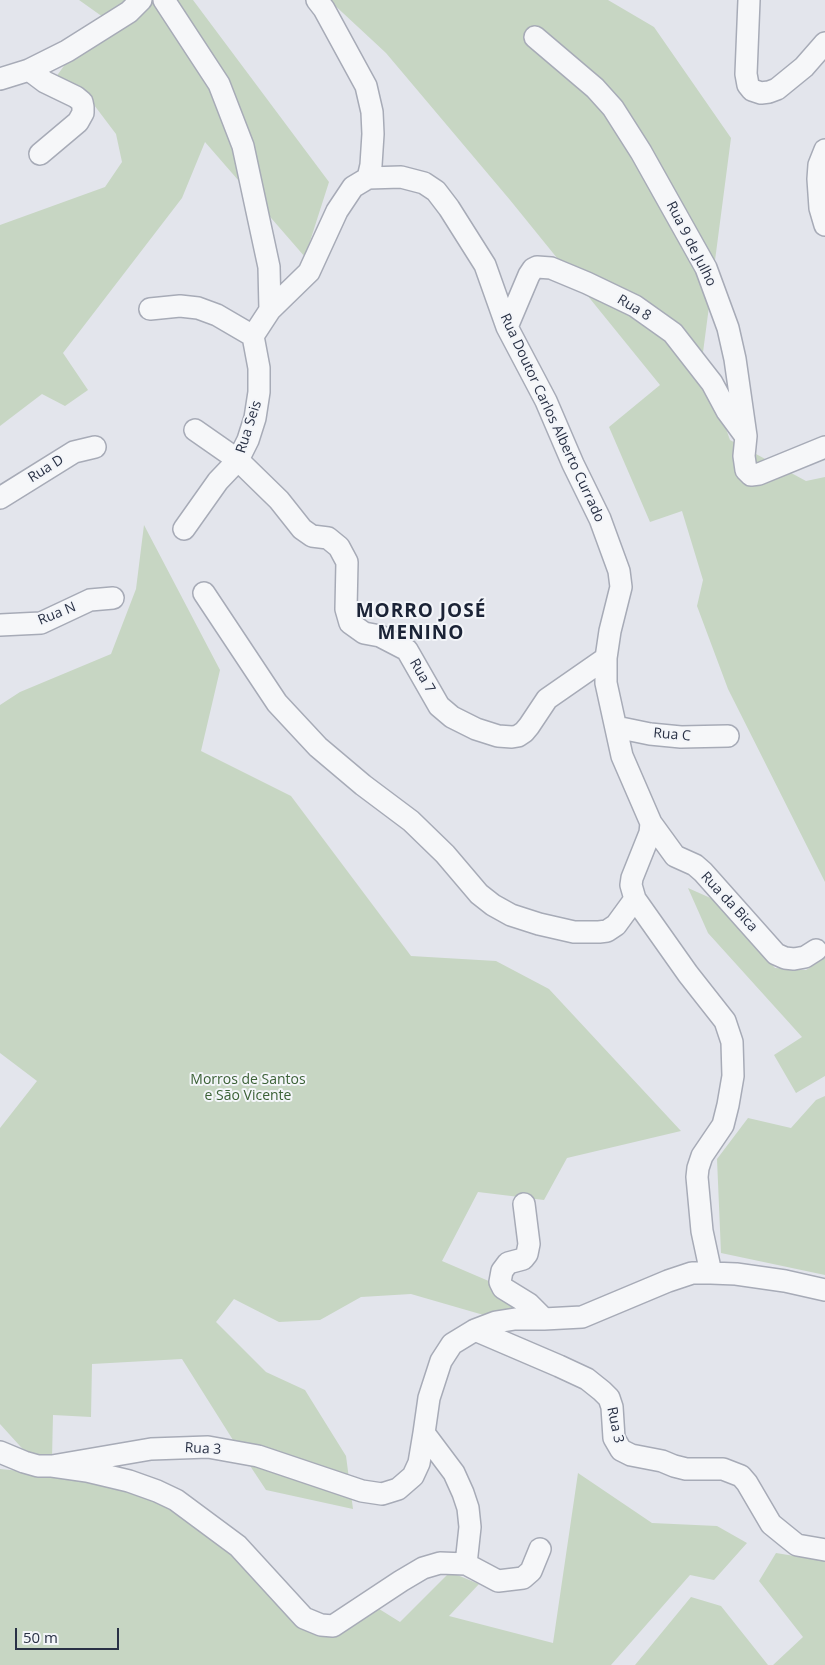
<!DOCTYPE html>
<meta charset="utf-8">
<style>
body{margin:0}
#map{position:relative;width:825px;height:1665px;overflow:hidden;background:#e3e5ec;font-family:"Open Sans",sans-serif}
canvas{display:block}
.scale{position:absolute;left:15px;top:1628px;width:104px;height:22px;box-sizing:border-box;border:2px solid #293145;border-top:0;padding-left:6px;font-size:15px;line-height:18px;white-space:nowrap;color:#293145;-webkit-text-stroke:4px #f3f5f9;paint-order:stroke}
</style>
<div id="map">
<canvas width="825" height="1665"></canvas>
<div class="scale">50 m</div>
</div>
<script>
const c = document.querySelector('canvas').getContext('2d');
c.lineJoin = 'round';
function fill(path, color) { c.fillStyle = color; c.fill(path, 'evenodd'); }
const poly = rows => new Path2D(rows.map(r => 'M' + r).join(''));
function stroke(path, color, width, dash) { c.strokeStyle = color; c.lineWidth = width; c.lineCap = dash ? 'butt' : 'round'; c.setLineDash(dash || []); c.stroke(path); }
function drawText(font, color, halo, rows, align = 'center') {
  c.font = font + ' "Open Sans",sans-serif'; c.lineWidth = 4; c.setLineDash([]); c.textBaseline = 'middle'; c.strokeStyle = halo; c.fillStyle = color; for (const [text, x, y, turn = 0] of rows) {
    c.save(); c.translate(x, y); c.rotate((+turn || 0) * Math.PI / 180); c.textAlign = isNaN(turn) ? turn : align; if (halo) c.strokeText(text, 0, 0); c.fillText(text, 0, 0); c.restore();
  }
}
const green = poly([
 [79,0,193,0,329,182,305,257,205,142,182,198,63,353,88,390,65,406,42,394,0,426,0,225,105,187,122,162,116,134,88,97,51,84,71,56,117,27],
 [329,0,608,0,654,27,731,138,702,360,730,440,806,481,825,477,825,882,728,689,697,606,703,580,682,511,650,522,609,427,660,385,510,200,386,53],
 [144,525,220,670,201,751,291,796,411,956,496,961,549,989,681,1131,567,1158,544,1200,478,1192,442,1261,491,1282,520,1311,487,1316,411,1294,361,1297,320,1320,279,1322,234,1299,216,1322,266,1372,305,1390,346,1456,353,1509,266,1490,233,1440,182,1359,92,1364,91,1417,53,1415,52,1458,29,1456,0,1424,0,1128,37,1081,0,1053,0,705,20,692,111,654,136,589],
 [688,888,715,900,775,968,806,970,825,958,825,1076,796,1093,774,1055,802,1037,708,933],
 [825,1096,825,1275,721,1253,717,1159,748,1118,791,1128,816,1100],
 [0,1469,83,1477,157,1498,234,1552,300,1625,376,1607,400,1622,450,1572,479,1584,449,1616,553,1643,578,1473,652,1523,717,1526,747,1543,714,1580,690,1575,611,1665,0,1665],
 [776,1553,825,1561,825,1665,773,1665,803,1637,759,1581],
 [691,1597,721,1606,768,1665,635,1665]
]);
const minor = poly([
 [164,0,219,84,243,146,269,267,270,310],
 [317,0,324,9,366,86,372,112,373,134,371,165,368,178,401,177,424,183,436,191,449,208,485,265,507,327,546,401,573,464,600,519,619,571,621,587,610,631,606,658,606,683,622,756,651,823,675,856,695,865,703,872,776,954,785,958,794,959,805,957,816,950],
 [749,0,746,74,748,85,752,90,761,93,769,92,777,89,804,67,825,43],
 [535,37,595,88,613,108,641,152,706,268,728,328,735,359,746,436,744,456,746,470,751,475,759,474,825,447],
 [29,70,45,82,76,97,82,102,83,107,83,113,78,122,40,154],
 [0,79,29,70,67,51,129,12,141,0],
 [825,150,819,165,818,179,820,208,825,225],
 [150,309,180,306,198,308,217,315,253,336],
 [507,327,529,275,533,269,537,267,551,268,587,283,635,306,673,333,712,383,727,411,744,434],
 [195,430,238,460,279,500,302,529,312,536,328,538,339,547,347,562,346,609,350,623,364,633,380,636,407,650,439,706,452,717,476,729,498,736,512,737,518,736,524,732,529,726,547,699,606,658],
 [0,498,74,452,95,447],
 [184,529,218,481,238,460,248,440,255,418,259,392,259,368,253,336,270,310,309,272,337,211,353,187,368,178],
 [204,593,277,703,318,747,363,785,411,821,445,854,479,894,493,905,511,915,539,924,574,932,599,932,607,931,616,925,635,899],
 [0,625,41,623,90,600,113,598],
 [616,727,650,734,681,737,728,736],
 [651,823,650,833,632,878,631,885,635,899,688,974,725,1021,732,1042,733,1076,728,1105,723,1125,702,1156,698,1168,697,1177,702,1231,711,1273,736,1274,785,1281,825,1290],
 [524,1204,529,1244,527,1254,523,1259,508,1263,502,1271,500,1282,503,1288,529,1304,544,1319,582,1317,668,1281,692,1273,711,1273],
 [475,1330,496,1322,515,1319,544,1319],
 [0,1452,24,1462,38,1466,52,1466,151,1449,208,1447,258,1456,362,1491,382,1494,398,1489,413,1476,419,1463,424,1433],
 [52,1466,87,1471,129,1481,157,1491,176,1500,238,1546,304,1618,321,1625,333,1626,401,1581,423,1568,440,1563,466,1564],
 [540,1549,531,1571,523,1578,498,1581,466,1564,470,1527,468,1508,463,1493,454,1473,424,1433,429,1398,441,1361,452,1344,475,1330,559,1366,587,1379,602,1391,609,1398,612,1407,614,1438,621,1450,631,1455,662,1461,674,1466,686,1469,723,1469,741,1476,747,1483,771,1524,787,1537,797,1545,825,1550]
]);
const streetNames = [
 ["Rua 9 de Julho",691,244,63],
 ["Rua 8",634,308,31],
 ["Rua Doutor Carlos Alberto Currado",552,418,65],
 ["Rua Seis",249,427,-72],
 ["Rua D",46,469,-32],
 ["Rua N",57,614,-22],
 ["Rua 7",422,676,60],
 ["Rua C",672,735,5],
 ["Rua da Bica",729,902,47],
 ["Rua 3",615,1425,78],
 ["Rua 3",203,1449,3]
];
const parkNames = [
 ["Morros de Santos",248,1080],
 ["e São Vicente",248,1096]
];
const districtNames = [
 ["MORRO JOSÉ",421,612],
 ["MENINO",421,634]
];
fill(green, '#c7d6c3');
stroke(minor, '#a7abb7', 24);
stroke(minor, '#f6f7f9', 21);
drawText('14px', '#293145', '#f3f5f9', streetNames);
drawText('14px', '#3b6136', '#f3f5f9', parkNames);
c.letterSpacing = '1px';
drawText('bold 19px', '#1b2336', '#f3f5f9', districtNames);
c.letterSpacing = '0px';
</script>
